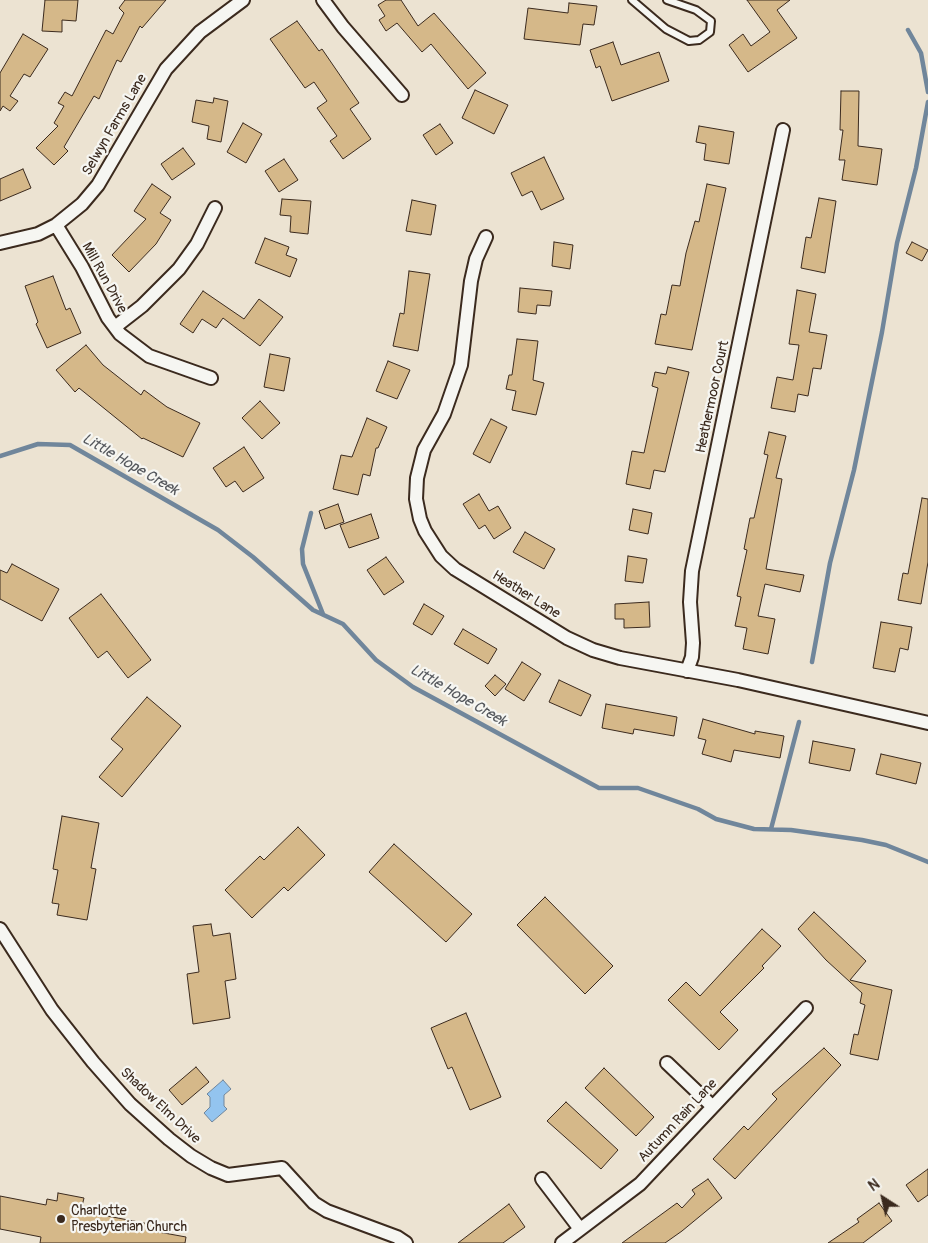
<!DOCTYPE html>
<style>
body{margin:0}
#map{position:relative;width:928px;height:1243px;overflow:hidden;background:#ece3d2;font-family:Pangolin,sans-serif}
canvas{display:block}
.north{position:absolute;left:858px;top:1173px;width:50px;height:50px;-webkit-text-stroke:4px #f6f6f2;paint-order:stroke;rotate:325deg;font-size:14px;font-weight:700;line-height:20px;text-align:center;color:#3b2a1e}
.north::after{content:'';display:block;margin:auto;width:18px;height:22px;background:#3b2a1e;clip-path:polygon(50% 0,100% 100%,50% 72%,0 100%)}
</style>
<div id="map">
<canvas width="928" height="1243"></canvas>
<div class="north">N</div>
</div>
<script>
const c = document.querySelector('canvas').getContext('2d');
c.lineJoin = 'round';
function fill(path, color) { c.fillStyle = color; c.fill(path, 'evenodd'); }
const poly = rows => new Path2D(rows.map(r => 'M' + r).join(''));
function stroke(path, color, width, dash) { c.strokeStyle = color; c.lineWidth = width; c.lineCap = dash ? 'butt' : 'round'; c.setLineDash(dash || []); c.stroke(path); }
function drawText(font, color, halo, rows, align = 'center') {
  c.font = font + ' Pangolin,sans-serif'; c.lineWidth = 4.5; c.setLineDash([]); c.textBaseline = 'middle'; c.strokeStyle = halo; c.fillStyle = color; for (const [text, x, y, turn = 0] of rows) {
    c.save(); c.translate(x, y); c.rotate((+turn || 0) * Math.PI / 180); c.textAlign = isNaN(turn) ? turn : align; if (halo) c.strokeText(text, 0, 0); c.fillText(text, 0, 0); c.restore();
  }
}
const water = poly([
 [223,1080,231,1089,224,1095,224,1106,227,1109,212,1122,204,1113,210,1107,210,1097,207,1094,223,1080]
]);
const stream = poly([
 [908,30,921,53,928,92],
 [0,456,38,444,70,445,218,530,253,557,313,610,343,624,376,660,413,687,599,788,638,788,698,809,716,819,754,829,791,830,862,840,886,845,928,862],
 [311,513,302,549,303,564,323,614],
 [812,662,830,563,854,470,882,332,897,243,916,168,928,102],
 [771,829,799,722]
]);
const building = poly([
 [45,0,78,0,76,21,62,20,62,32,42,31,45,0],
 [125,0,166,0,142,28,140,26,121,62,117,60,99,99,94,96,64,147,68,151,54,165,36,148,58,126,54,123,64,106,58,103,65,92,72,96,106,30,113,34,124,13,119,8,125,0],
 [386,0,401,0,418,26,434,13,486,73,468,89,431,44,422,52,397,23,386,31,379,20,385,16,378,5,386,0],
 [747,0,790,0,777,10,797,38,748,72,729,45,743,34,751,46,770,32,747,0],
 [569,3,597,6,594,25,583,24,580,45,524,39,528,8,568,13,569,3],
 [297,21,319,51,322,49,359,103,350,109,371,139,343,159,330,141,337,136,317,108,327,101,314,82,305,88,270,39,297,21],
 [23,34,48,49,30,77,24,74,10,96,18,101,10,111,3,106,0,111,0,73,23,34],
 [613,42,621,65,659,52,669,81,612,101,600,66,596,68,590,50,613,42],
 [475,90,508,105,494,134,462,118,475,90],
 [841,91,859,91,858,146,882,149,877,185,842,180,845,160,839,160,843,130,840,130,841,91],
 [214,98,228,101,221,142,207,139,209,126,192,122,196,100,213,103,214,98],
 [243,123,262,134,246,163,227,152,243,123],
 [440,124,453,143,436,155,423,135,440,124],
 [699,126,734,132,729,164,704,160,706,144,696,142,699,126],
 [183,148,195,164,172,180,161,164,183,148],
 [544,157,564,199,541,210,532,191,522,196,511,173,544,157],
 [284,159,298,180,279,192,265,171,284,159],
 [23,169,31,188,0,201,0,179,23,169],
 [152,184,171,197,160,213,171,220,156,244,129,272,112,255,146,219,134,211,152,184],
 [707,184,726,188,692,350,655,344,661,314,666,315,672,285,680,286,686,253,695,221,699,222,707,184],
 [819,198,836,201,825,273,801,268,806,237,811,238,819,198],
 [282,199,311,201,308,234,290,232,291,216,280,215,282,199],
 [412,200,436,205,431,235,406,231,412,200],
 [265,238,289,247,286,255,297,259,290,277,255,263,265,238],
 [554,242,573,245,570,269,552,266,554,242],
 [912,242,928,250,922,261,906,253,912,242],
 [409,271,430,274,418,351,393,346,400,313,404,314,409,271],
 [53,276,66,310,70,308,81,333,47,348,36,324,38,322,25,286,53,276],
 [520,288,552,291,550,306,537,305,536,314,518,312,520,288],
 [797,290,816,294,809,332,827,335,821,369,813,368,808,396,798,394,795,412,771,408,777,377,793,380,799,345,789,344,797,290],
 [203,291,244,319,259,299,283,317,260,346,223,318,216,328,202,319,193,333,180,324,203,291],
 [517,339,538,341,533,380,544,383,536,415,512,410,516,391,506,389,509,375,512,375,517,339],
 [86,345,103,365,141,395,144,390,167,407,200,423,183,457,143,438,142,439,79,388,75,392,56,370,86,345],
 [270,354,290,358,284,391,264,387,270,354],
 [388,361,410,370,397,399,376,391,388,361],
 [668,367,689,372,665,472,654,470,650,489,626,484,632,451,644,453,658,388,652,386,655,372,666,374,668,367],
 [260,401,280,423,262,439,242,418,260,401],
 [367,418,387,427,378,448,376,448,370,476,363,474,358,495,333,489,341,455,352,457,367,418],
 [491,419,507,427,490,463,473,454,491,419],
 [769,432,786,436,776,478,782,479,766,569,804,575,800,592,765,584,758,616,775,619,768,654,743,649,747,628,735,626,741,597,737,596,747,550,744,549,750,518,754,518,768,455,764,454,769,432],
 [244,447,264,478,243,492,235,481,226,487,213,468,244,447],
 [479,494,489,511,498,506,511,528,494,539,485,525,479,529,463,504,479,494],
 [922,498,928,499,928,562,921,604,898,600,903,573,908,574,922,498],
 [338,504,344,522,325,529,319,511,338,504],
 [633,509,652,513,648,534,629,530,633,509],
 [371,514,379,538,349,548,340,525,371,514],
 [525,532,555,549,544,569,513,552,525,532],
 [628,556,647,559,643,583,625,581,628,556],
 [386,557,404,582,384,595,367,570,386,557],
 [12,564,59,589,42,621,0,599,0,570,7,573,12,564],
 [101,594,151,660,128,678,107,651,98,658,69,618,101,594],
 [649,602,650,627,624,628,624,619,615,619,615,604,649,602],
 [424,604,444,616,432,635,413,624,424,604],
 [881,622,912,627,908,650,900,648,895,672,873,668,881,622],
 [463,629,497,649,488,664,454,644,463,629],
 [522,662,541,674,524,701,505,689,522,662],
 [495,675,506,684,495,696,485,686,495,675],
 [559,680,591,695,581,716,549,702,559,680],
 [147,697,181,726,122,797,99,777,123,749,111,739,147,697],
 [606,704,677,717,674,736,634,729,633,734,602,728,606,704],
 [703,719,755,734,755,731,784,736,780,758,734,750,731,762,702,754,706,740,698,738,703,719],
 [813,741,855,749,850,771,809,763,813,741],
 [881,754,921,763,916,784,876,774,881,754],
 [62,816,99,823,91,868,96,869,87,920,57,915,59,904,52,903,58,870,53,869,62,816],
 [298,827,325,855,288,891,284,887,252,918,225,890,260,856,264,860,298,827],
 [394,844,472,914,446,942,369,872,394,844],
 [545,897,613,966,585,994,517,925,545,897],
 [814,912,866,961,850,980,892,990,878,1060,850,1054,854,1034,858,1035,865,1005,860,1003,862,993,826,960,798,929,814,912],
 [211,924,213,936,230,933,236,979,225,981,230,1018,193,1024,187,974,199,972,193,926,211,924],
 [762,929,781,946,762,966,764,968,720,1012,738,1030,719,1050,668,1000,686,982,700,996,762,929],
 [466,1013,501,1097,470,1110,452,1067,448,1069,431,1028,466,1013],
 [824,1048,841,1065,735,1179,713,1159,744,1126,748,1130,777,1099,772,1094,824,1048],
 [196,1067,209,1082,182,1105,169,1090,196,1067],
 [604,1068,654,1117,636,1136,585,1088,604,1068],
 [566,1102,618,1150,601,1169,547,1121,566,1102],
 [928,1169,928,1195,918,1202,906,1185,928,1169],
 [708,1179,722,1198,682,1231,665,1243,622,1243,677,1203,682,1208,695,1194,692,1190,708,1179],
 [58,1193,84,1198,82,1206,93,1208,92,1213,154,1225,153,1231,186,1237,185,1243,40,1243,41,1237,0,1229,0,1196,46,1205,47,1199,57,1201,58,1193],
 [879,1203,892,1221,863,1243,828,1243,859,1222,857,1219,879,1203],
 [509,1204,525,1227,503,1243,458,1243,509,1204]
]);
const service = poly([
 [632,0,666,29,689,41,699,40,710,32,711,21,696,10,667,0]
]);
const minor = poly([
 [323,0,343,27,402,95],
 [56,225,82,267,108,318,120,334,149,356,211,378],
 [486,237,476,259,471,281,461,365,444,414,424,450,417,478,416,499,420,519,425,531,441,556,455,569,567,638,593,650,620,658,738,680,928,723],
 [0,243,38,234,56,225,82,204,98,185,166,69,200,32,243,0],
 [115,327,142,306,179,269,197,244,215,208],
 [687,671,692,657,693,643,690,602,692,571,783,130],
 [0,929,52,1010,93,1062,130,1104,169,1139,191,1156,211,1168,228,1175,282,1168,314,1203,327,1211,397,1237,406,1243],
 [667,1063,712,1106],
 [542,1179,580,1229],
 [562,1243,640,1184,806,1008]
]);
const markers = [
 [61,1219,5,"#3b2a1e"]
];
const streetNames = [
 ["Selwyn Farms Lane",115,125,-60],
 ["Mill Run Drive",104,278,61],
 ["Heathermoor Court",713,397,-78],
 ["Heather Lane",526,595,32],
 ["Shadow Elm Drive",160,1106,43],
 ["Autumn Rain Lane",678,1121,-47]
];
const poiNames = [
 ["Charlotte",71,1211],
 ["Presbyterian Church",71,1227]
];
const waterNames = [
 ["Little Hope Creek",130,465,30],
 ["Little Hope Creek",458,696,30]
];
fill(water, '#93c4ef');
stroke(water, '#70869b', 1);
stroke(stream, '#70869b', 4.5);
fill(building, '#d5b889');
stroke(building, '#3b2a1e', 1);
stroke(service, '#3b2a1e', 10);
stroke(minor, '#3b2a1e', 16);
stroke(service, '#f6f6f2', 6);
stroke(minor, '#f6f6f2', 12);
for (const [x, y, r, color] of markers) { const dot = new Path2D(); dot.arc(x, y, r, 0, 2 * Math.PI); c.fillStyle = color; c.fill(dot); stroke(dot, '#f6f6f2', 2); }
drawText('14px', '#3b2a1e', '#f6f6f2', streetNames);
drawText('14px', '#3b2a1e', '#f6f6f2', poiNames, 'left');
drawText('italic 15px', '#55585d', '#f6f6f2', waterNames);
</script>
